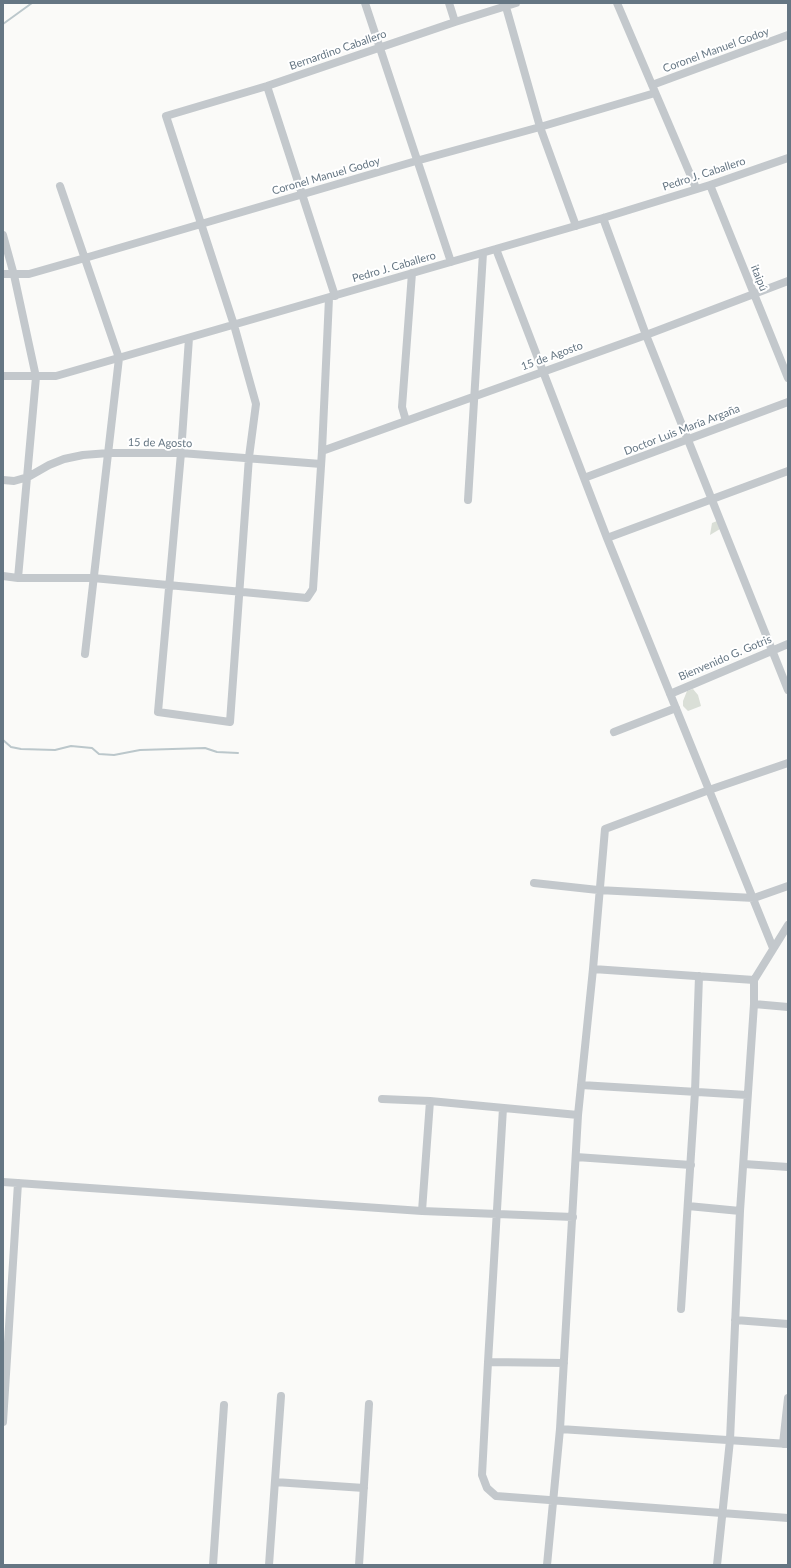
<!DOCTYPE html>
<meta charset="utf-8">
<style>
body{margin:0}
#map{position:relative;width:791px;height:1568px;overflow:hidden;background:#fafaf8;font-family:Lato,sans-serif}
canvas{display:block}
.frame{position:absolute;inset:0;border:4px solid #657683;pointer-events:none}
</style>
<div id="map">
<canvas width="791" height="1568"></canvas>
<div class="frame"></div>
</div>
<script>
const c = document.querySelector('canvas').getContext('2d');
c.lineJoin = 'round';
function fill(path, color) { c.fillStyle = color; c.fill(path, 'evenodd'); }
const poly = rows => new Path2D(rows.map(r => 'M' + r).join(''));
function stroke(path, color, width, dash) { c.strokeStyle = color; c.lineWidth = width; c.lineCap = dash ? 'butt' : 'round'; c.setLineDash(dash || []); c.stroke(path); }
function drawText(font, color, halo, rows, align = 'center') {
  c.font = font + ' Lato,sans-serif'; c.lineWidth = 4; c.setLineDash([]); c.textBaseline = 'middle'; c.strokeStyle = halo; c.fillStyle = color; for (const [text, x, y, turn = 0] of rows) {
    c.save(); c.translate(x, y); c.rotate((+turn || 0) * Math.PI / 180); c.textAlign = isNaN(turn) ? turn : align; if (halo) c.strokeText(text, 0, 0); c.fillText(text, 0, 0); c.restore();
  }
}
const green = poly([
 [717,521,720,529,710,535,712,523],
 [693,689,698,695,701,706,688,711,683,706,683,701,687,691]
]);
const stream = poly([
 [3,24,32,3],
 [3,740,11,747,21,749,55,750,71,746,92,748,99,754,114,755,140,750,205,748,217,752,238,753]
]);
const minor = poly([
 [365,3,451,262],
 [449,3,455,22],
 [617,3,696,188],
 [506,7,540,127,576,226],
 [652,85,788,35],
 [267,86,335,296],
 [710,185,788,378],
 [60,186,119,358,85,654],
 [603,218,646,335,788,690],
 [3,235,14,275,36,377,18,578,3,576],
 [496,249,607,538,773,948],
 [3,274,29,274,85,258,416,161,540,127,655,93],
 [189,338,181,453,158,712,230,722,249,457,256,404,234,325,166,116,267,86,455,22,516,3],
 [3,376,56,376,603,218,710,185,788,158],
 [406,421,402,407,412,273],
 [322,451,646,335,788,281],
 [584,478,788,402],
 [3,480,14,481,28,477,49,465,64,459,83,455,109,453,181,453,321,464],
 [468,500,483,253],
 [607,538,788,471],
 [18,578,93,578,307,598,313,589,322,451,329,298],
 [670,694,788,644],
 [614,732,676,708],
 [534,883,598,890,754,898,788,886],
 [593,969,754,980],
 [754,1004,788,1007],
 [581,1085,747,1095],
 [382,1099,430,1101,578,1115],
 [576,1157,691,1165],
 [744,1164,788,1167],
 [3,1182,422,1211,573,1217],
 [688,1206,740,1211],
 [422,1211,430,1101],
 [681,1309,695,1092,699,976],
 [735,1320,788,1324],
 [488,1362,503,1108],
 [564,1363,488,1362,482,1475,487,1488,496,1496,788,1518],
 [3,1422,18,1183],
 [560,1429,788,1444],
 [783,1444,788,1398],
 [275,1482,364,1488],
 [213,1565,224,1405],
 [269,1565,281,1396],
 [359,1565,369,1404],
 [547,1565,560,1429,578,1115,593,969,605,829,709,790,788,763],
 [717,1565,730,1440,740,1211,754,1004,754,980,788,925]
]);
const streetNames = [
 ["Bernardino Caballero",338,50,-19],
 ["Coronel Manuel Godoy",716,50,-20],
 ["Pedro J. Caballero",704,174,-18],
 ["Coronel Manuel Godoy",326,176,-16],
 ["Pedro J. Caballero",394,267,-16],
 ["itaipú",759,278,68],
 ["15 de Agosto",552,356,-20],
 ["Doctor Luis María Argaña",682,430,-21],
 ["15 de Agosto",160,443,1],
 ["Bienvenido G. Gotris",725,658,-23]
];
fill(green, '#dadfd7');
stroke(stream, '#bbc7cb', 2);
stroke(minor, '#c3c8cc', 8);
drawText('11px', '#657683', '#fff', streetNames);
</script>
